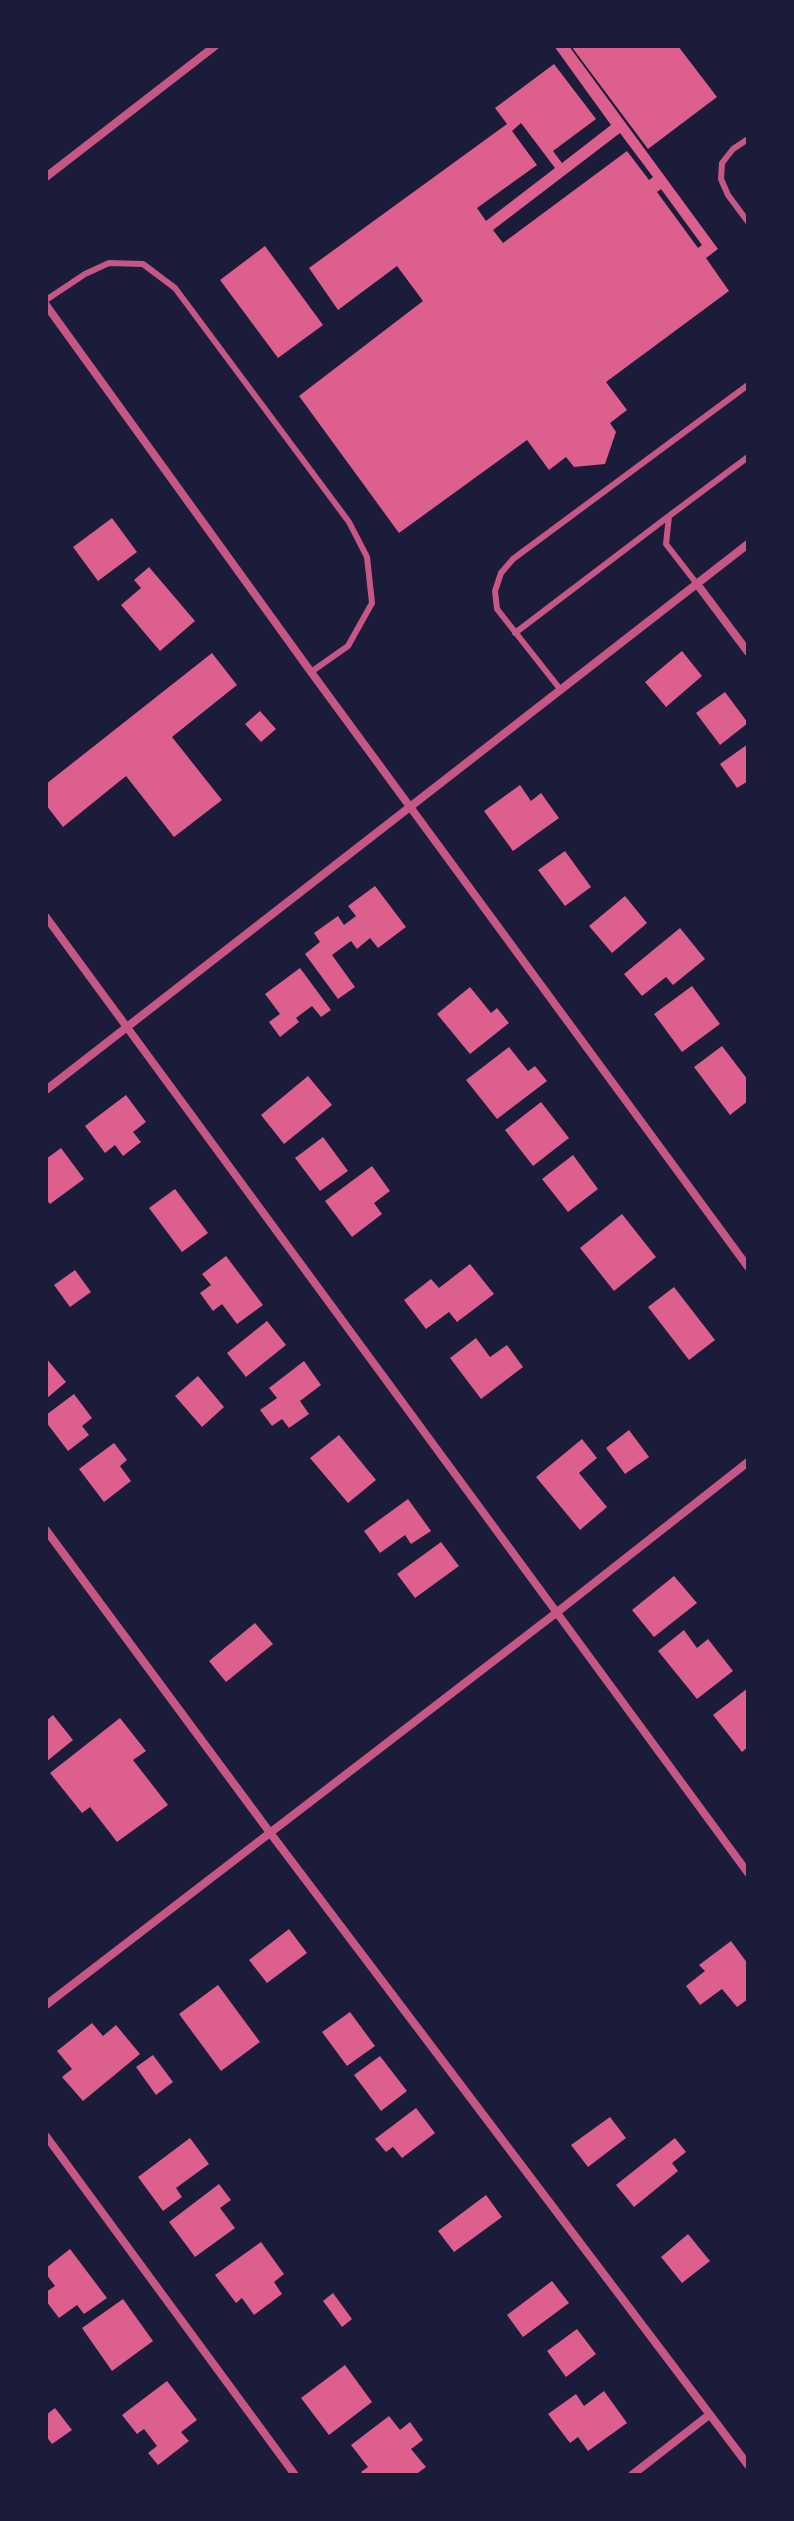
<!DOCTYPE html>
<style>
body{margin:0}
#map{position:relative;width:794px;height:2521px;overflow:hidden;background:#1b1b3a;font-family:Karla,sans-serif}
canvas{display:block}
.frame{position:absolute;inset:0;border:48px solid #1b1b3a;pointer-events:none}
</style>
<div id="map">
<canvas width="794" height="2521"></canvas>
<div class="frame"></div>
</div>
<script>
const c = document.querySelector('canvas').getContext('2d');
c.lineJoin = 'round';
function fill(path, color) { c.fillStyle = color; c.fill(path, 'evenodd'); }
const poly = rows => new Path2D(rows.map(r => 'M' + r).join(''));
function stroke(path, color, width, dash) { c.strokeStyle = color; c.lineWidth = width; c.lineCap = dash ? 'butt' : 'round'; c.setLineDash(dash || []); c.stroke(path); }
const building = poly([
 [554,46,569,46,718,249,706,258,729,291,606,382,627,410,610,423,616,432,605,464,574,467,566,457,549,470,527,440,399,533,299,396,423,301,397,266,338,310,309,268,507,124,495,108,554,64,596,119,553,151,562,163,611,125],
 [521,123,555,168,486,221,477,208,537,165,512,131],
 [620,133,653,177,649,180,627,151,503,243,493,230],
 [661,189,702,245,698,248,657,192],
 [571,46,678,46,717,97,648,149],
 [265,246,323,325,278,358,220,280],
 [112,518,137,552,98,581,73,547],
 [149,567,195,621,160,651,121,605,141,588,134,580],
 [682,651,702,676,666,707,645,682],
 [212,653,237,685,172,737,222,800,174,837,126,776,63,827,46,805,46,784],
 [725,692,748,723,720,745,696,713],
 [260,711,276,729,261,742,245,724],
 [748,744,748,781,737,788,720,764],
 [520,785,531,801,541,793,559,818,513,851,484,811],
 [565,851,591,887,565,906,538,870],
 [375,886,406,927,378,948,370,938,357,949,351,941,332,955,355,987,338,999,305,954,320,942,314,933,338,916,344,925,356,916,348,906],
 [625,896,647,923,612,953,589,926],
 [680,928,705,959,673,985,666,977,642,996,624,974],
 [300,968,331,1010,321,1017,312,1006,296,1018,299,1022,280,1037,269,1022,280,1014,265,994],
 [692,986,720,1024,682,1052,654,1014],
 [470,987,491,1013,497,1008,509,1023,470,1054,437,1014],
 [722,1046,748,1080,748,1101,730,1115,694,1067],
 [509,1047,528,1071,535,1066,547,1081,497,1119,466,1080],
 [308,1076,332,1105,284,1144,261,1115],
 [126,1095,146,1122,133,1132,141,1142,123,1156,115,1145,105,1153,85,1126],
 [541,1102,569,1138,533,1166,505,1130],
 [323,1137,348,1171,320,1191,295,1158],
 [61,1148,84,1179,50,1204,46,1199,46,1159],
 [573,1155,598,1189,568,1212,542,1179],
 [372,1166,390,1191,374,1203,382,1214,352,1237,325,1201],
 [175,1189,208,1233,182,1252,149,1208],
 [622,1214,656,1257,614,1291,580,1248],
 [226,1256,263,1305,237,1324,222,1304,213,1311,200,1293,211,1285,202,1274],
 [470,1264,494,1294,457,1322,449,1312,426,1329,404,1300,431,1279,439,1288],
 [75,1270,91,1292,70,1307,54,1285],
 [674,1287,715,1340,689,1360,648,1307],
 [267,1321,286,1345,246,1377,227,1353],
 [476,1338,490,1357,507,1345,523,1367,481,1399,450,1358],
 [46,1358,66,1382,46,1399],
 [304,1361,321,1385,300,1401,309,1414,289,1428,282,1419,272,1426,260,1410,277,1398,269,1388],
 [198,1376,224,1407,202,1427,175,1396],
 [74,1394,92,1418,82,1426,89,1435,68,1451,46,1422,46,1415],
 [629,1430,649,1457,625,1474,606,1448],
 [339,1435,376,1480,348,1503,310,1458],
 [582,1439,597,1458,579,1473,607,1507,580,1530,536,1477],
 [114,1443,127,1460,120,1466,131,1481,104,1502,79,1469],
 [408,1499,431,1531,411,1544,405,1535,380,1553,364,1531],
 [441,1542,459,1566,415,1598,397,1574],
 [674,1576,697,1603,654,1637,632,1610],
 [255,1623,273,1644,226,1682,209,1661],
 [684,1630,697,1648,708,1639,733,1671,697,1699,658,1651],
 [748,1688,748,1747,742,1752,713,1715],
 [53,1715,73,1740,46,1762,46,1721],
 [120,1718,146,1751,133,1760,168,1805,117,1842,90,1807,82,1813,50,1773],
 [289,1929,307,1953,267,1983,249,1960],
 [731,1941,748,1964,748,1999,737,2007,722,1989,700,2005,686,1986,705,1971,699,1965],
 [218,1985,260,2042,221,2071,179,2014],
 [350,2012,375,2046,347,2066,322,2032],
 [92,2023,103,2036,116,2025,140,2054,83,2101,62,2077,72,2069,57,2051],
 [153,2055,173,2082,156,2095,136,2067],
 [380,2056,407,2091,381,2111,354,2075],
 [416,2108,435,2133,402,2158,393,2147,386,2152,375,2139],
 [610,2117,626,2138,588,2167,571,2145],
 [190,2138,209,2164,176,2188,182,2197,163,2211,138,2177],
 [675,2138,686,2152,672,2163,678,2171,634,2207,616,2185],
 [219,2184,231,2200,220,2208,235,2228,195,2257,169,2222],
 [486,2195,502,2217,454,2252,438,2231],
 [688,2234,710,2261,682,2283,661,2257],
 [261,2242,284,2274,274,2282,282,2294,254,2315,242,2298,236,2303,215,2275],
 [70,2249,107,2298,84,2314,77,2305,59,2318,46,2301,46,2292,55,2286,46,2274,46,2268],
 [552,2281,569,2303,523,2337,507,2315],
 [333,2293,352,2319,342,2327,323,2301],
 [123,2299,153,2341,112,2371,82,2328],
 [577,2329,596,2354,566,2377,547,2351],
 [345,2365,372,2402,329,2435,301,2398],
 [167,2381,197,2420,181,2432,189,2441,158,2465,148,2453,157,2446,144,2429,137,2434,122,2415],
 [604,2391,627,2423,588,2451,578,2437,570,2443,548,2414,576,2394,584,2406],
 [55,2408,72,2430,52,2444,46,2436,46,2415],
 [389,2416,400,2430,410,2422,423,2440,411,2449,426,2467,415,2475,363,2475,361,2472,368,2467,351,2445]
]);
const service = poly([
 [748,139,733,149,722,163,721,179,728,195,748,222],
 [46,300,85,274,109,263,143,264,175,288,349,522,367,557,372,603,348,646,311,672],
 [697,584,666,544,669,516,748,457],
 [515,633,669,516],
 [560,689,497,609,495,591,501,573,513,559,748,385]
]);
const minor = poly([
 [46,177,215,46],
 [46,305,311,672,748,1267],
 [697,584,748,652],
 [46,917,748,1873],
 [46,1090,748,544],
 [46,1530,271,1834,748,2465],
 [46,2005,556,1613,748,1462],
 [46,2136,295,2475],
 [632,2475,709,2415]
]);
fill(building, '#dd5f8e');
stroke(service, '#c65784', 6);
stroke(minor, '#c65784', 8);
</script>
